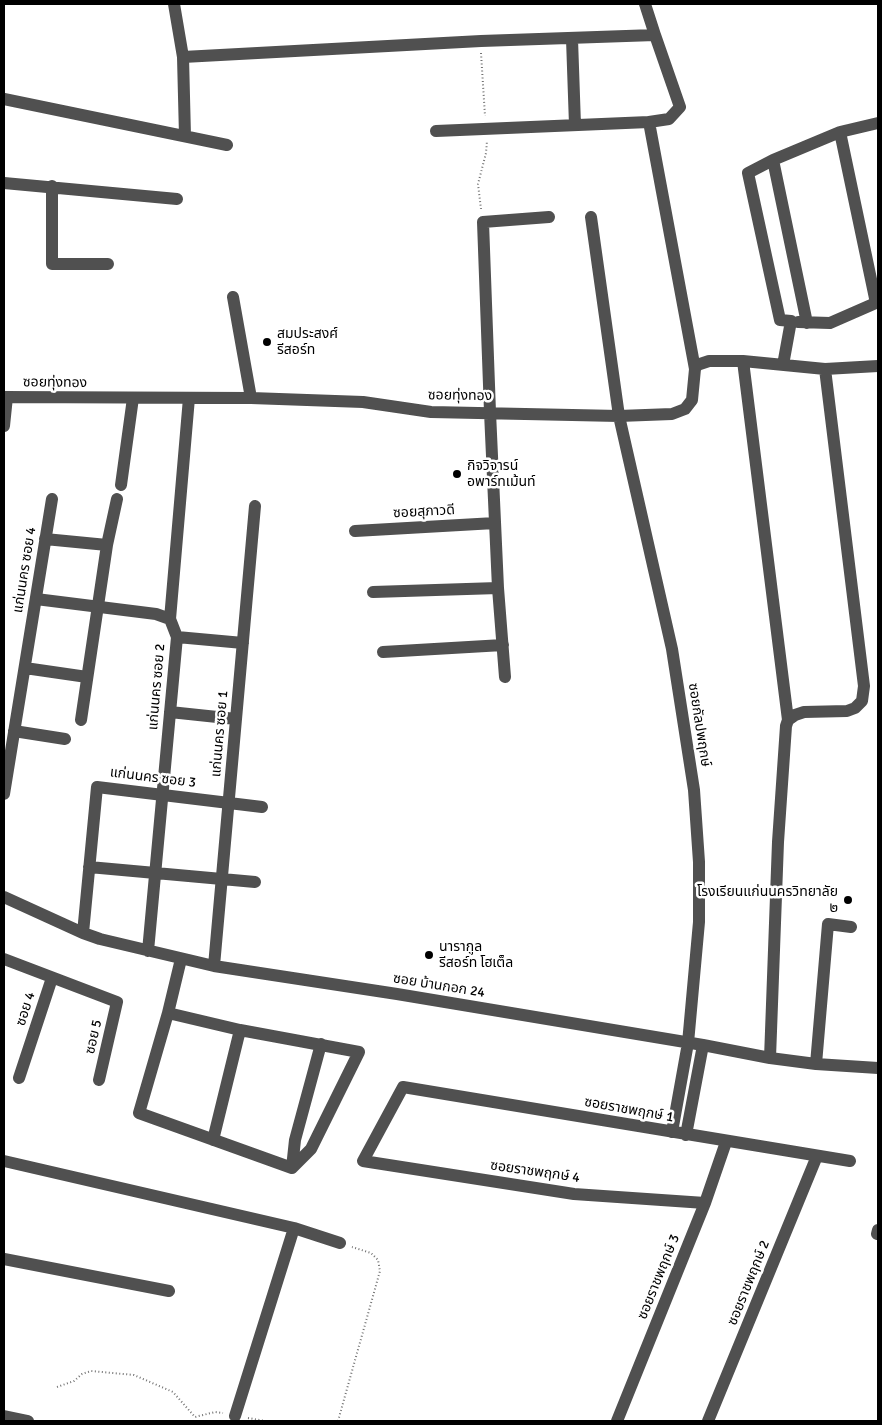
<!DOCTYPE html>
<meta charset="utf-8">
<style>
body{margin:0}
#map{position:relative;width:882px;height:1425px;overflow:hidden;background:#fff;font-family:Signika,sans-serif}
canvas{display:block}
.frame{position:absolute;inset:0;border:5px solid #000;pointer-events:none}
</style>
<div id="map">
<canvas width="882" height="1425"></canvas>
<div class="frame"></div>
</div>
<script>
const c = document.querySelector('canvas').getContext('2d');
c.lineJoin = 'round';
const poly = rows => new Path2D(rows.map(r => 'M' + r).join(''));
function stroke(path, color, width, dash) { c.strokeStyle = color; c.lineWidth = width; c.lineCap = dash ? 'butt' : 'round'; c.setLineDash(dash || []); c.stroke(path); }
function drawText(font, color, halo, rows, align = 'center') {
  c.font = font + ' Signika,"Noto Sans Thai",sans-serif'; c.lineWidth = 5; c.setLineDash([]); c.textBaseline = 'middle'; c.strokeStyle = halo; c.fillStyle = color; for (const [text, x, y, turn = 0] of rows) {
    c.save(); c.translate(x, y); c.rotate((+turn || 0) * Math.PI / 180); c.textAlign = isNaN(turn) ? turn : align; if (halo) c.strokeText(text, 0, 0); c.fillText(text, 0, 0); c.restore();
  }
}
const path = poly([
 [481,53,485,116],
 [481,209,478,184,486,153,487,141],
 [57,1387,74,1381,82,1374,91,1371,134,1375,173,1392,195,1417,215,1412,223,1413],
 [248,1418,265,1421],
 [338,1421,380,1271,378,1260,371,1253,352,1247]
]);
const minor = poly([
 [174,4,183,57,481,41,655,35,645,4],
 [572,39,575,125],
 [183,57,185,136],
 [4,99,227,145],
 [649,122,695,369],
 [436,131,649,122,669,119,680,107,655,35],
 [840,132,876,303],
 [773,160,807,323],
 [4,183,177,199],
 [52,186,52,264,108,264],
 [591,217,619,416,672,649,694,790,699,862,699,922,688,1043,672,1132],
 [233,297,251,398],
 [798,322,830,323,878,302],
 [743,361,788,720],
 [783,365,791,321,780,320,748,173,773,160,840,132,878,123],
 [4,397,251,398,363,402,431,412,619,416,672,414,685,409,692,400,695,369,697,365,709,361,743,361,825,369,878,366],
 [4,426,7,397],
 [121,485,133,398],
 [355,531,495,523],
 [45,539,107,545],
 [373,592,498,588],
 [36,599,156,614,170,619],
 [177,637,243,643],
 [383,652,503,645],
 [25,668,87,677],
 [505,677,498,588,490,412,483,222,549,217],
 [170,712,236,719],
 [81,720,107,545,117,499],
 [14,731,65,739],
 [4,794,52,499],
 [89,867,255,882],
 [4,897,83,933,100,939,214,966,397,994,703,1045,770,1058,816,1064,878,1068],
 [83,933,97,787,262,807],
 [148,951,177,637,170,619,189,398],
 [4,959,117,1002,99,1080],
 [181,959,168,1013,139,1113,292,1168],
 [214,966,255,506],
 [168,1013,240,1030,359,1052,311,1149,292,1168],
 [770,1058,778,842,786,726,788,720,795,715,804,712,847,711,855,708,862,701,864,686,825,369],
 [816,1064,828,924,851,927],
 [19,1078,52,978],
 [686,1135,703,1045],
 [213,1140,240,1030],
 [4,1161,294,1228,340,1243],
 [292,1168,295,1140,321,1044],
 [705,1203,574,1194,363,1161,403,1087,850,1161],
 [877,1234,878,1230],
 [4,1259,169,1291],
 [4,1416,28,1421],
 [235,1416,294,1228],
 [617,1421,705,1203,726,1142],
 [708,1421,817,1156]
]);
const markers = [
 [267,342,5,"#000"],
 [457,474,5,"#000"],
 [848,900,5,"#000"],
 [429,955,5,"#000"]
];
const poiNames = [
 ["สมประสงศ์",277,334],
 ["รีสอร์ท",277,350],
 ["กิจวิจารน์",467,466],
 ["อพาร์ทเม้นท์",467,482],
 ["โรงเรียนแก่นนครวิทยาลัย",838,892,"right"],
 ["๒",838,908,"right"],
 ["นารากูล",439,947],
 ["รีสอร์ท โฮเต็ล",439,963]
];
const streetNames = [
 ["ซอยทุ่งทอง",55,383,1],
 ["ซอยทุ่งทอง",460,396,1],
 ["ซอยสุภาวดี",424,512,-3],
 ["แก่นนคร ซอย 4",25,570,-81],
 ["แก่นนคร ซอย 2",157,687,-85],
 ["ซอยกัลปพฤกษ์",699,725,81],
 ["แก่นนคร ซอย 1",220,734,-85],
 ["แก่นนคร ซอย 3",153,778,7],
 ["ซอย บ้านกอก 24",439,986,9],
 ["ซอย 4",26,1009,-72],
 ["ซอย 5",94,1037,-77],
 ["ซอยราชพฤกษ์ 1",629,1110,10],
 ["ซอยราชพฤกษ์ 4",535,1172,8],
 ["ซอยราชพฤกษ์ 3",659,1277,-68],
 ["ซอยราชพฤกษ์ 2",749,1283,-68]
];
stroke(path, '#727272', 2, [1, 2.5]);
stroke(minor, '#505050', 12);
for (const [x, y, r, color] of markers) { const dot = new Path2D(); dot.arc(x, y, r, 0, 2 * Math.PI); c.fillStyle = color; c.fill(dot); stroke(dot, '#fff', 2); }
drawText('14px', '#000', '#fff', poiNames, 'left');
drawText('14px', '#000', '#fff', streetNames);
</script>
